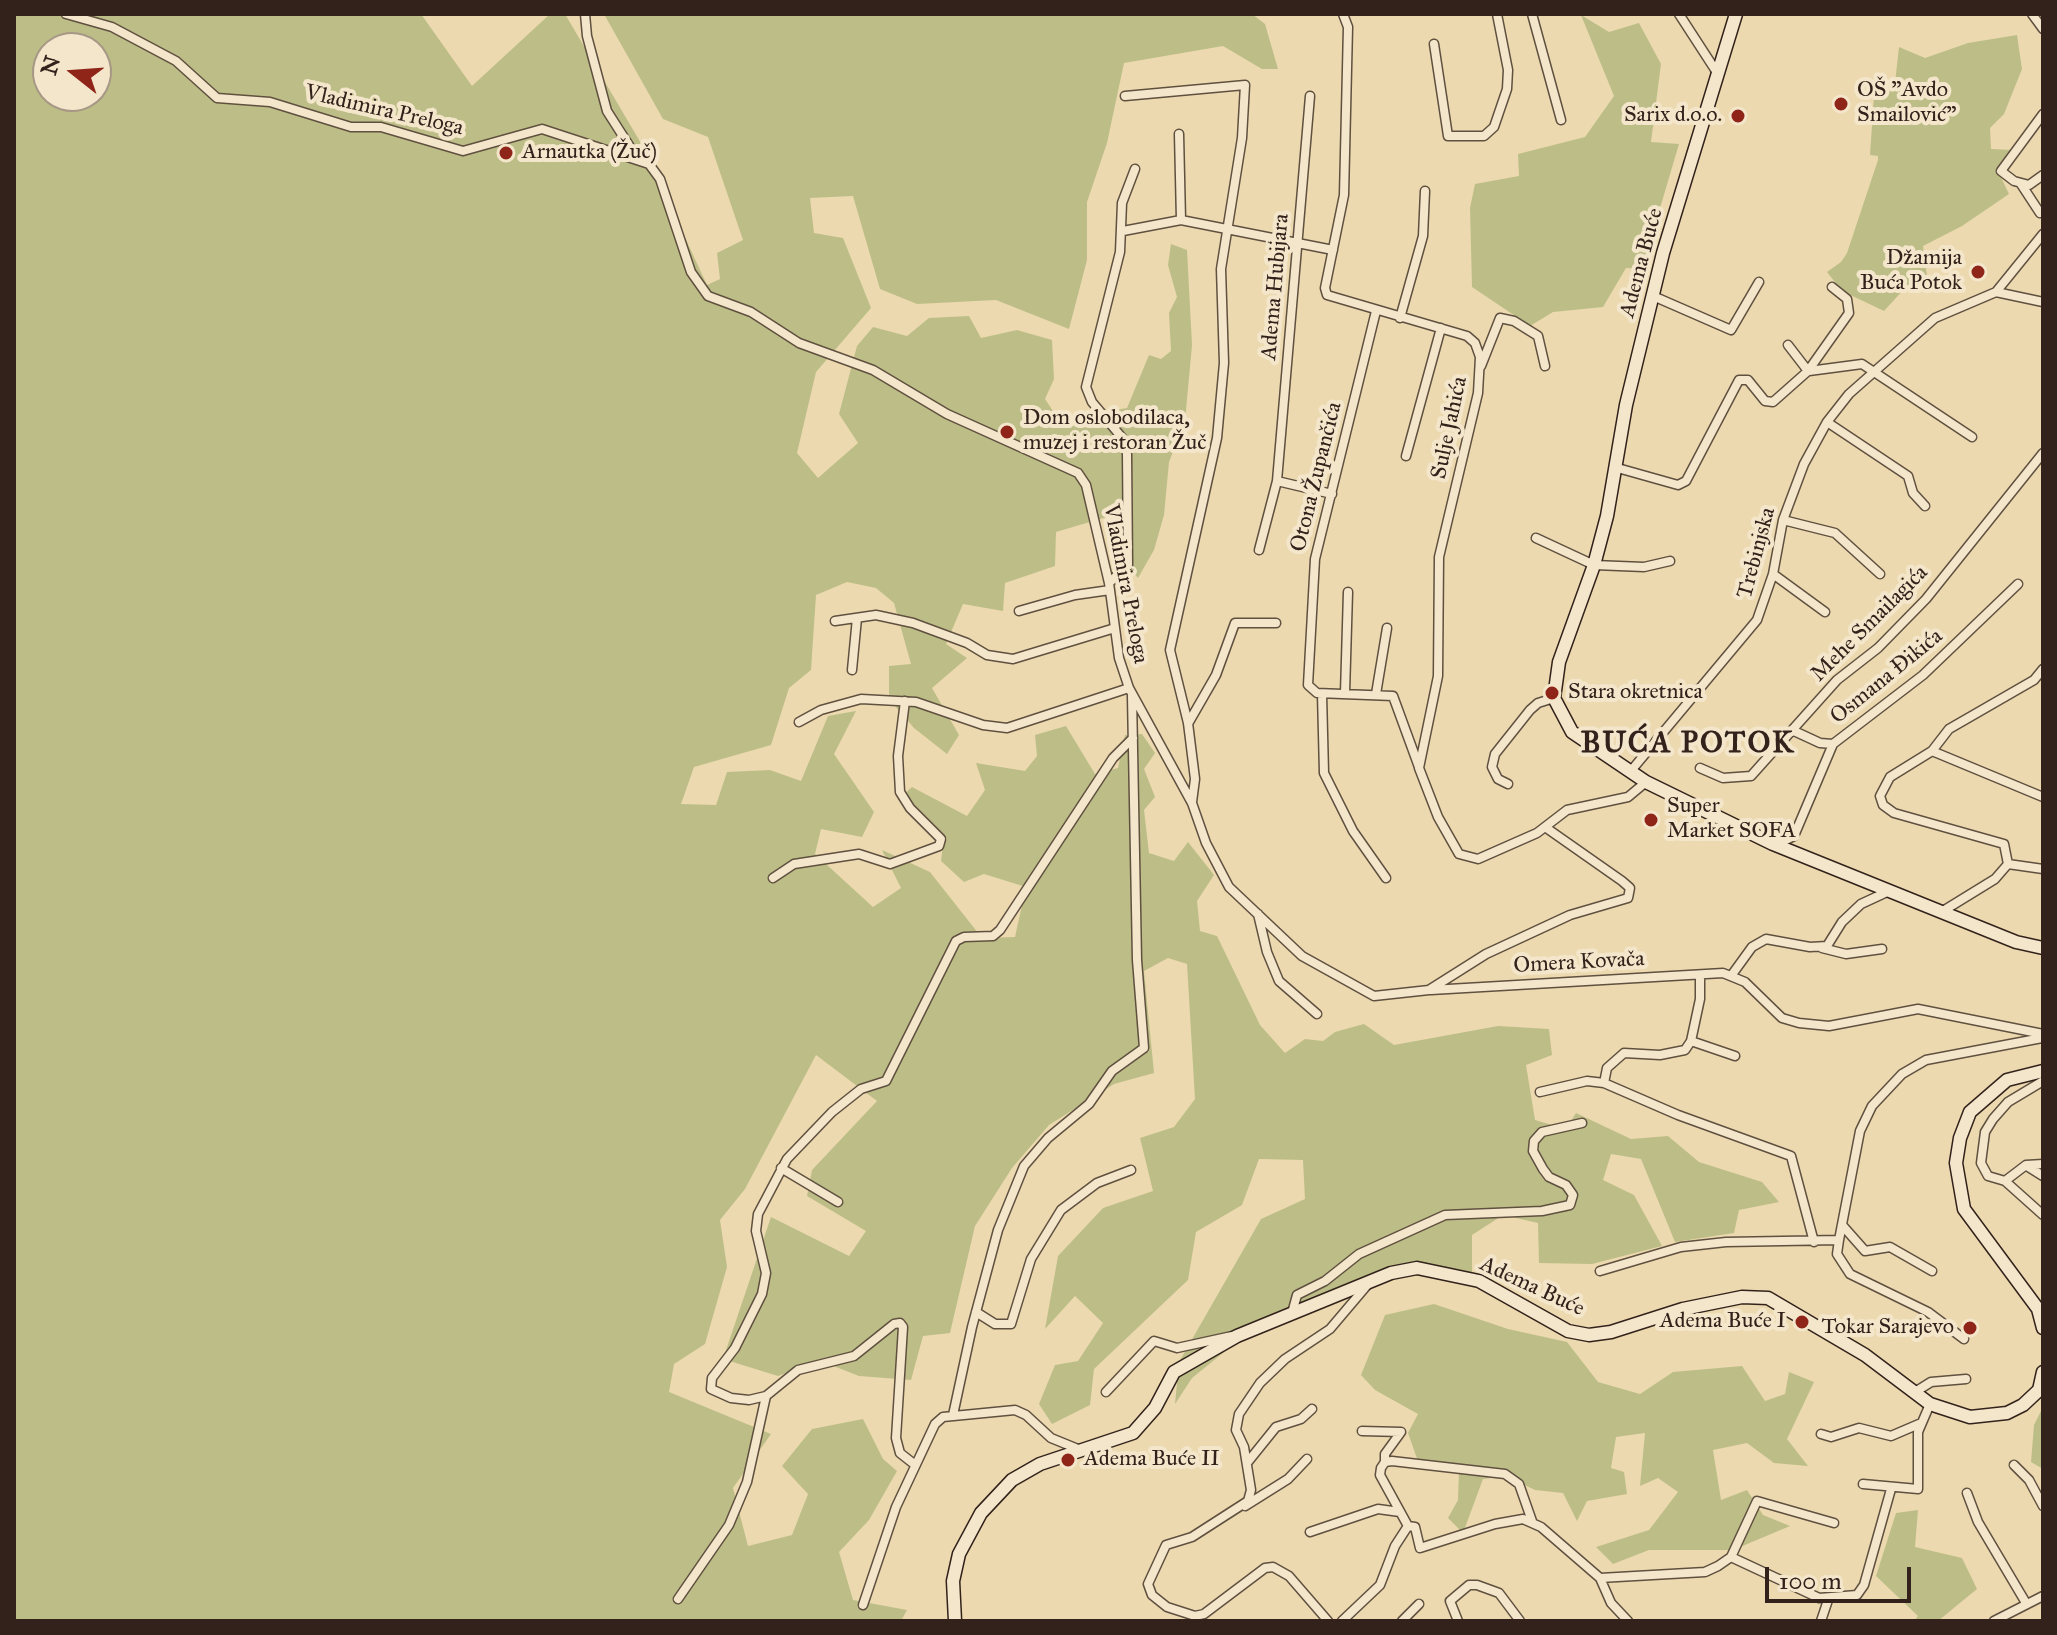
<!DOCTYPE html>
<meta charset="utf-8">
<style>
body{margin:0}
#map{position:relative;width:2057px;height:1635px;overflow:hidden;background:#ecd9af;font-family:"IM FELL Great Primer",serif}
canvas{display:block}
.frame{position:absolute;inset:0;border:16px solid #32221b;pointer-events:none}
.north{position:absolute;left:32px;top:32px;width:80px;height:80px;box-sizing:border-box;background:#f3e6cb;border:2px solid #a69885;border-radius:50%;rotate:287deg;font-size:22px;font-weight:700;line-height:32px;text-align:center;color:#32221b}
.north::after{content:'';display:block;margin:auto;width:28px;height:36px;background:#8f2418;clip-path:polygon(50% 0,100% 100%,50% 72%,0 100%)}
.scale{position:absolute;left:1765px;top:1567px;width:146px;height:36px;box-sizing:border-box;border:4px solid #32221b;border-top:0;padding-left:10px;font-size:24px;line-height:28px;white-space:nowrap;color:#32221b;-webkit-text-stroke:6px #f3e6cb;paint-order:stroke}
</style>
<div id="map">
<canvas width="2057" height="1635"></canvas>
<div class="frame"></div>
<div class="north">N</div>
<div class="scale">100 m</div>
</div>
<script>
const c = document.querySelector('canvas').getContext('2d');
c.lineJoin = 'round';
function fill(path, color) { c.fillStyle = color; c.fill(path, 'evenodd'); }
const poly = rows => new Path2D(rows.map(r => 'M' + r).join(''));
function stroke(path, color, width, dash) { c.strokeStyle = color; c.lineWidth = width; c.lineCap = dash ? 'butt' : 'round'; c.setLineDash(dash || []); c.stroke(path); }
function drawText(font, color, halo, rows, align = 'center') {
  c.font = font + ' "IM FELL Great Primer",serif'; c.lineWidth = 8; c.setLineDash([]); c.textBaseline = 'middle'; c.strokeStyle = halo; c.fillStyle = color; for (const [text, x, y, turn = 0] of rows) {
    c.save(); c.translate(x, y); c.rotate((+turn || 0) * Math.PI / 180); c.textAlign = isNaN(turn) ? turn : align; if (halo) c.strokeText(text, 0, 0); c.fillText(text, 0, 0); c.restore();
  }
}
const green = poly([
 [14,14,421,14,472,86,550,14,565,14,642,145,707,285,720,279,717,253,743,240,708,137,663,119,604,14,1252,14,1265,24,1278,69,1262,69,1223,46,1124,63,1107,143,1087,202,1087,260,1069,329,996,300,917,304,880,289,853,196,810,198,814,233,843,238,871,308,816,372,797,453,818,478,858,443,839,414,857,346,873,327,907,336,929,318,969,316,981,338,1017,330,1052,340,1054,379,1045,399,1059,420,1127,408,1149,355,1161,359,1171,351,1169,313,1177,297,1168,265,1171,244,1187,250,1192,345,1185,421,1169,462,1164,515,1154,550,1138,578,1118,555,1110,516,1056,532,1055,566,1005,583,1003,611,963,604,946,644,967,658,932,688,959,735,947,754,914,728,889,699,889,666,911,664,894,603,876,588,847,582,816,595,811,670,789,688,771,745,694,767,681,804,716,805,727,772,770,770,801,781,828,716,856,711,834,754,874,812,862,837,821,829,815,854,873,907,901,888,882,850,930,872,982,938,1015,937,1026,887,984,874,964,882,941,861,944,835,904,794,912,787,967,816,985,790,976,763,1025,771,1037,756,1035,735,1066,726,1095,774,1118,768,1125,735,1142,734,1155,753,1144,769,1155,797,1144,810,1149,853,1174,861,1188,842,1214,875,1197,901,1200,931,1217,936,1260,1025,1285,1053,1305,1039,1323,1041,1335,1032,1364,1024,1394,1045,1498,1026,1549,1029,1552,1055,1526,1065,1535,1120,1566,1129,1576,1113,1631,1139,1668,1136,1699,1162,1762,1182,1779,1202,1739,1210,1734,1233,1675,1242,1641,1159,1611,1154,1603,1180,1634,1195,1662,1246,1592,1264,1539,1263,1538,1223,1503,1215,1472,1235,1472,1276,1440,1266,1377,1272,1270,1315,1192,1378,1175,1404,1179,1362,1261,1219,1305,1199,1303,1160,1259,1159,1242,1205,1196,1232,1188,1280,1094,1369,1090,1405,1052,1424,1039,1404,1055,1365,1078,1361,1103,1323,1075,1296,1045,1329,1058,1256,1103,1208,1153,1191,1140,1138,1174,1127,1195,1099,1187,964,1168,958,1144,971,1154,1073,1114,1084,1049,1125,1012,1168,975,1226,950,1333,923,1336,911,1380,859,1376,821,1361,778,1376,723,1359,771,1217,849,1256,866,1231,807,1196,812,1170,877,1101,816,1055,745,1189,720,1220,727,1267,705,1344,674,1364,669,1392,771,1434,733,1488,748,1546,792,1535,808,1494,782,1466,812,1429,863,1419,883,1459,897,1471,869,1520,839,1552,853,1600,907,1610,901,1621,14,1621],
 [48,48,96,48,96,96,48,96],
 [1581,15,1609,32,1639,23,1661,64,1651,142,1679,144,1642,269,1626,268,1603,307,1553,312,1530,326,1472,287,1470,208,1475,184,1519,176,1518,154,1585,137,1614,96],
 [2017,35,2022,69,2004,114,1990,128,1991,149,2014,150,1998,171,2009,194,1962,226,1923,246,1927,276,1905,288,1884,311,1842,291,1827,272,1841,262,1847,253,1878,160,1878,156,1870,155,1874,96,1895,83,1899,47,1925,58,1968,43],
 [1434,1304,1508,1329,1567,1342,1598,1382,1640,1394,1673,1372,1742,1366,1765,1401,1785,1394,1789,1372,1814,1382,1787,1439,1808,1466,1774,1463,1747,1443,1713,1450,1721,1500,1747,1490,1763,1515,1790,1526,1733,1550,1649,1550,1613,1564,1596,1547,1649,1530,1678,1492,1658,1478,1640,1486,1645,1433,1616,1437,1611,1468,1624,1472,1627,1494,1587,1501,1577,1521,1563,1493,1535,1490,1506,1476,1483,1479,1463,1533,1448,1518,1458,1500,1459,1471,1420,1467,1408,1433,1418,1414,1375,1390,1361,1375,1385,1315],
 [2043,1407,2043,1469,2031,1462,2034,1425],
 [1918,1510,1915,1547,1962,1558,1977,1589,1938,1621,1914,1621,1918,1616,1876,1576,1896,1513]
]);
const street = poly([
 [66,14,112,27,176,61,217,98,270,102,351,127,381,127,463,151,542,129,649,164,660,179,691,272,708,296,751,312,799,343,873,370,947,414,1078,473,1086,485,1109,583,1119,658,1129,688,1192,803,1206,843,1229,887,1302,956,1374,996,1429,990,1486,954,1570,915,1628,898,1630,888,1622,881,1545,827],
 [585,14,587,36,607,111,637,158],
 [1343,14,1348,27,1344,195,1325,288,1327,295,1467,336,1475,343,1480,357,1478,393,1439,557,1438,676,1419,768,1438,817,1459,854,1478,859,1537,833,1567,810,1628,797,1646,782],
 [1532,14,1561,120],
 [1679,14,1716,71],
 [2032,14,2043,29],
 [1434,44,1448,136,1484,136,1494,127,1507,89,1508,70,1497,14],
 [1125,96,1245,85,1242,138,1221,269,1224,363,1217,438,1170,650,1188,723,1195,779,1192,802],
 [2043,114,2001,171,2014,181,2029,185,2043,175],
 [1179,134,1181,220],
 [2021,184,2040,213],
 [1123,231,1181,220,1333,250],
 [1996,292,2043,302],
 [1653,296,1731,330,1759,282],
 [1376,311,1315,559,1308,685,1317,693,1393,696,1419,767],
 [1400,318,1423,236,1425,191],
 [1788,345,1808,371],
 [1481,366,1500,318,1514,321,1538,336,1545,366],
 [1809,371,1862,364,1972,437],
 [1827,422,1908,476,1913,493,1925,506],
 [1406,456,1441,328],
 [1614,467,1678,485,1686,481,1739,380,1748,380,1765,401,1773,402,1808,371,1849,313,1847,299,1832,287],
 [1277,481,1332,494],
 [1783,520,1835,533,1880,574],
 [1536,538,1594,565,1644,567,1670,561],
 [1259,550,1277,481,1310,96],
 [1773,574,1825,612],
 [1109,583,1128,565,1127,454,1124,440,1092,402,1086,387,1120,252,1122,203,1135,169],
 [1019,611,1075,595,1110,590],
 [835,621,876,615,913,623,967,643,987,655,1013,659,1115,628],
 [2043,669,2034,680,1949,729,1932,751,1890,777,1880,796,1883,805,1894,813,2004,844,2008,864,2043,869],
 [852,670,857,618],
 [1345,693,1348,592],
 [1322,694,1324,773,1353,831,1386,878],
 [1376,694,1387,628],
 [799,722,821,710,861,699,916,702,983,725,1007,728,1129,688],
 [1189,722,1216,675,1235,623,1276,623],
 [1794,731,1820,743,1833,744],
 [1932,751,2043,797],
 [1700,768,1723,778,1751,776,1837,680,1878,648,1926,599,2043,453],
 [1630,772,1757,620,1773,574,1783,520,1804,464,1827,422,1849,394,1935,318,1996,292,2043,234],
 [1508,784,1498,779,1492,767,1495,754,1530,710,1538,703,1554,698],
 [1778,844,1794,836,1833,744,1923,675,2018,584],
 [773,878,794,864,859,854,890,864,939,846,941,839,910,808,900,792,898,756,905,701],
 [1943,911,1995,879,2008,864],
 [1258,914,1267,952,1279,981,1317,1014],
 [1822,948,1846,954,1882,949],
 [1700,975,1700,999,1691,1041,1685,1050,1660,1055,1624,1053,1607,1068,1604,1083,1678,1115,1791,1156,1814,1242],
 [1731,976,1752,947,1766,939,1810,947,1827,946,1842,922,1861,904,1889,891],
 [1431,990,1723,973,1745,982,1782,1018,1799,1023,1829,1026,1918,1009,2043,1034],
 [1691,1041,1735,1056],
 [2043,1081,2008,1102,1993,1119,1985,1132,1981,1163,1988,1176,2005,1181,2026,1165,2043,1164],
 [1540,1092,1587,1081,1604,1083],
 [2027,1166,2043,1176],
 [781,1168,838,1202],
 [2005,1181,2043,1215],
 [1842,1225,1865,1251,1890,1247,1932,1271],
 [1839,1240,1837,1254,1850,1274,1928,1312,1964,1339],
 [1600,1271,1681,1247,1726,1242,1839,1240,1860,1131,1872,1106,1902,1074,1926,1060,2042,1038],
 [976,1312,995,1324,1011,1324,1031,1259,1061,1210,1097,1183,1131,1170],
 [1292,1313,1297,1295,1325,1281,1359,1254,1445,1215,1542,1211,1570,1205,1573,1195,1566,1185,1549,1177,1543,1169,1533,1151,1534,1141,1542,1132,1582,1123],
 [1106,1392,1154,1341,1177,1348,1232,1336],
 [1915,1392,1931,1382,1966,1379],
 [953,1415,972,1327,998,1230,1024,1166,1048,1138,1089,1104,1112,1071,1144,1048,1137,960,1132,696],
 [1362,1431,1401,1432,1385,1454,1385,1462],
 [1821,1434,1831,1437,1859,1428,1891,1436,1919,1424],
 [1247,1463,1276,1427,1301,1419,1312,1409],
 [914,1464,900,1453,896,1438,903,1327,900,1323,894,1324,854,1356,798,1370,766,1396,749,1400,731,1398,711,1389,712,1378,735,1348,762,1294,766,1273,756,1231,758,1214,787,1159,832,1112,861,1089,886,1081,956,941,964,937,993,936,1000,930,1113,758,1133,738],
 [2014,1465,2029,1480,2043,1506],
 [1863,1484,1918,1489,1918,1432,1930,1404],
 [1967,1493,1978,1522,2026,1603],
 [1245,1506,1288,1479,1307,1459],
 [1532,1521,1519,1484,1505,1474,1392,1461,1385,1462,1381,1468,1380,1475,1408,1526,1415,1527,1420,1548,1495,1524,1523,1519,1541,1527,1600,1578,1705,1572,1718,1566,1731,1557,1757,1501,1834,1523],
 [1310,1532,1378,1509,1400,1512],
 [1731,1557,1819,1598,1857,1595,1864,1585,1891,1489],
 [1600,1578,1611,1603,1628,1621],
 [678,1599,729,1525,747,1482,766,1396],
 [863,1605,896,1507,935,1424,943,1417,1015,1410,1026,1415,1051,1438,1078,1449],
 [1328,1621,1289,1576,1273,1567,1265,1568,1204,1614,1195,1616,1167,1607,1152,1595,1148,1584,1166,1545,1192,1537,1248,1501,1251,1490,1244,1447,1236,1430,1239,1414,1260,1383,1285,1359,1330,1329,1369,1283],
 [1342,1621,1380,1585,1395,1546,1408,1526],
 [1402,1621,1419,1604],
 [1458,1621,1450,1601,1469,1585,1477,1585,1499,1593,1520,1621],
 [1821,1621,1828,1600],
 [1994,1621,2043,1596]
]);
const secondary = poly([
 [1736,14,1663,253,1626,405,1607,516,1594,565,1559,662,1554,698,1572,732,1646,782,1773,844,2016,942,2043,948],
 [2043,1071,2007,1080,1970,1112,1960,1138,1956,1163,1964,1209,2038,1309,2043,1328],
 [955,1621,953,1581,959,1554,981,1513,1012,1480,1040,1464,1133,1433,1155,1408,1174,1372,1237,1336,1391,1273,1417,1268,1479,1281,1568,1331,1589,1335,1611,1332,1683,1309,1742,1297,1768,1298,1865,1355,1930,1404,1970,1417,2007,1413,2023,1405,2039,1390,2043,1372]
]);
const markers = [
 [1841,104,8,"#8f2418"],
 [1738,116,8,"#8f2418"],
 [506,153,8,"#8f2418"],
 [1978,272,8,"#8f2418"],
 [1007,432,8,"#8f2418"],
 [1552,693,8,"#8f2418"],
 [1651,820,8,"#8f2418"],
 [1802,1322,8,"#8f2418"],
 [1970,1328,8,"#8f2418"],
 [1068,1460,8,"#8f2418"]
];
const poiNames = [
 ["OŠ \"Avdo",1857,91],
 ["Smailović\"",1857,116],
 ["Sarix d.o.o.",1722,116,"right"],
 ["Arnautka (Žuč)",522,153],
 ["Džamija",1962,259,"right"],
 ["Buća Potok",1962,284,"right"],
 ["Dom oslobodilaca,",1023,419],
 ["muzej i restoran Žuč",1023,444],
 ["Stara okretnica",1568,693],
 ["Super",1667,807],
 ["Market SOFA",1667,832],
 ["Adema Buće I",1786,1322,"right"],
 ["Tokar Sarajevo",1954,1328,"right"],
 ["Adema Buće II",1084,1460]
];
const streetNames = [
 ["Vladimira Preloga",384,111,13],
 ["Adema Buće",1642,263,-75],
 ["Adema Hubijara",1276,287,-85],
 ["Sulje Jahića",1450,428,-78],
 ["Otona Župančića",1317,477,-76],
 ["Trebinjska",1757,553,-75],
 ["Vladimira Preloga",1125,584,79],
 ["Mehe Smailagića",1870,624,-45],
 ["Osmana Đikića",1887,677,-39],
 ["Omera Kovača",1579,963,-3],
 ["Adema Buće",1532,1287,25]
];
const districtNames = [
 ["BUĆA POTOK",1688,745]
];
fill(green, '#bdbe87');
stroke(street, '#605040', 11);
stroke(secondary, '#32221b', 15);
stroke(street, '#f3e6cb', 8);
stroke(secondary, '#f3e6cb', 12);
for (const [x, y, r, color] of markers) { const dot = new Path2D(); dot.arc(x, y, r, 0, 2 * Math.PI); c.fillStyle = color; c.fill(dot); stroke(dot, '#f3e6cb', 3); }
drawText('22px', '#32221b', '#f3e6cb', poiNames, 'left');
drawText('22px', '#32221b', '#f3e6cb', streetNames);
c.letterSpacing = '2px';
drawText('bold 30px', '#32221b', '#f3e6cb', districtNames);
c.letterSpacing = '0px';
</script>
